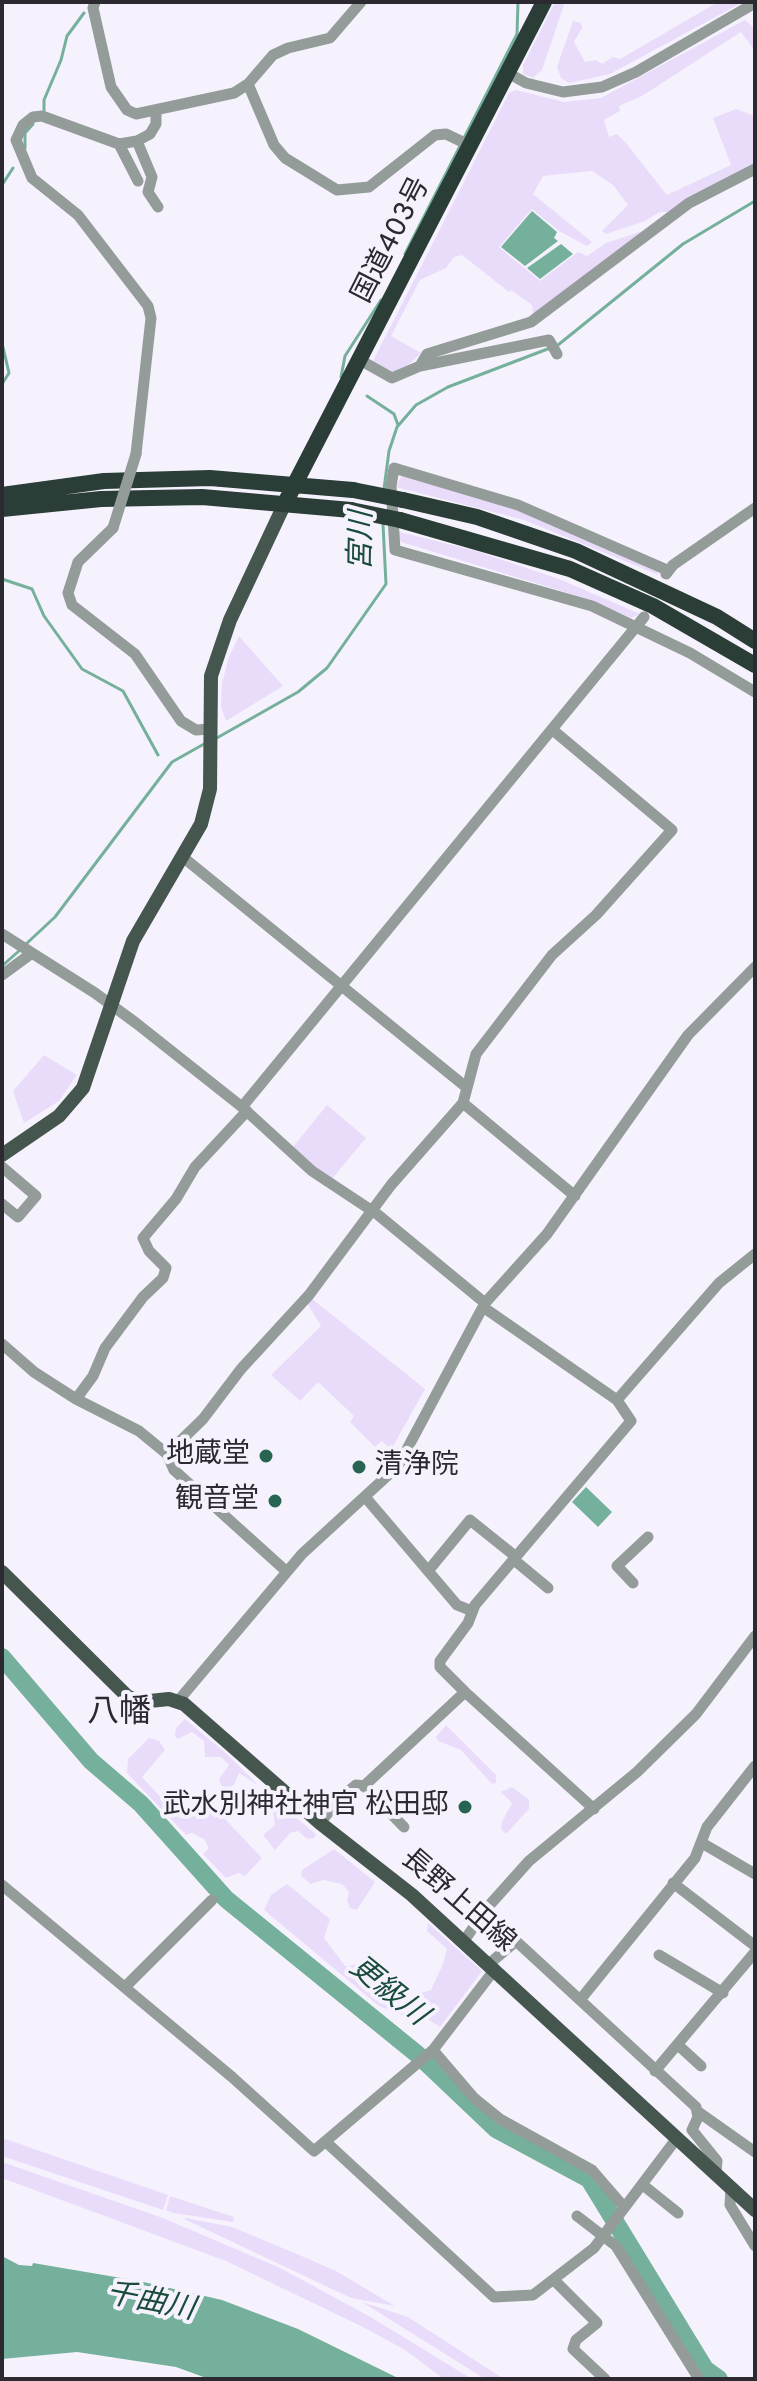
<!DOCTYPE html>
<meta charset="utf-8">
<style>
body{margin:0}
#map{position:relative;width:757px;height:2381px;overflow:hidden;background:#f6f2fd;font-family:Overpass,sans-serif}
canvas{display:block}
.frame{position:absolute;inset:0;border:4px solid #2c2930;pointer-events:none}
</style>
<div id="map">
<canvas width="757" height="2381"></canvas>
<div class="frame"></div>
</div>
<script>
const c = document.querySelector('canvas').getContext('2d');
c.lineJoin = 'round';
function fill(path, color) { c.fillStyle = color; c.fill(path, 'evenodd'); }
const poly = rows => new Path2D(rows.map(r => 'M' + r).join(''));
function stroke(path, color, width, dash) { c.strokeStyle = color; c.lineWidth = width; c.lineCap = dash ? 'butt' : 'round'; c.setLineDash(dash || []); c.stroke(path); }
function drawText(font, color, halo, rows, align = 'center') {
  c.font = font + ' Overpass,"Noto Sans JP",sans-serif'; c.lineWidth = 8; c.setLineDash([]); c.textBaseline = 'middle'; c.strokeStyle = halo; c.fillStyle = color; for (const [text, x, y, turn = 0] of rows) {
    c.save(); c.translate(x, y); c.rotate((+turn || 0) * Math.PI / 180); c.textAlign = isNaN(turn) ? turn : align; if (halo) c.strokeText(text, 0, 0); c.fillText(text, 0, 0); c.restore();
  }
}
const green = poly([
 [555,2,565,2,542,70,533,78,523,74,523,65],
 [718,2,743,2,610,74,569,83,561,78,557,67,573,21,581,23,582,28,574,42,585,62,596,60,602,64,613,57,620,59],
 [745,20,755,29,755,51,741,32,642,96,619,106,620,111,604,120,609,137,617,134,626,143,667,195,731,165,713,118,736,109,755,116,755,164,686,198,669,212,660,212,645,221,606,234,602,231,628,205,613,185,592,171,543,176,533,194,592,242,587,246,559,231,532,209,499,247,540,281,578,252,587,256,606,243,646,230,533,314,532,305,511,290,509,292,462,255,454,257,446,268,420,280,391,336,421,353,406,367,393,373,373,361,509,93,516,90,564,102,601,98],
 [402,475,517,509,657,571,659,575,524,520,396,487],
 [396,531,476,551,559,579,640,614,631,618,591,600,401,542],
 [239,636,283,686,226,721,221,707,222,684,228,659],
 [44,1055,77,1075,59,1101,24,1123,13,1091],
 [327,1105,366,1138,331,1180,292,1148],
 [311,1298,425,1389,391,1450,382,1441,375,1447,350,1422,354,1416,318,1382,300,1401,271,1375,321,1326,307,1303],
 [185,1719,228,1755,259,1786,239,1773,234,1785,226,1788,221,1785,219,1779,229,1765,221,1757,205,1757,204,1741,192,1732,178,1739,175,1736,176,1728],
 [446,1725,496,1775,496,1783,492,1784,461,1750,438,1741,436,1737],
 [149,1738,159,1741,165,1750,142,1777,181,1819,206,1799,262,1858,245,1876,239,1873,226,1878,203,1854,209,1848,204,1839,192,1833,186,1835,127,1773,128,1759],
 [512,1787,529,1800,529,1809,506,1834,501,1829,502,1822,512,1803,501,1792],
 [282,1806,316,1834,314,1838,307,1839,298,1831,290,1833,275,1850,263,1835,275,1825,273,1811],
 [334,1849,375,1882,357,1910,350,1908,347,1901,349,1892,342,1884,323,1880,311,1884,301,1876,302,1870],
 [287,1884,330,1919,324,1938,346,1967,363,1962,403,1998,431,1990,443,1964,447,1949,427,1931,428,1923,482,1971,440,2027,421,2015,412,2019,379,2006,264,1910,271,1895],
 [2,2138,168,2195,163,2210,2,2156],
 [2,2162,163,2218,280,2268,369,2316,472,2379,444,2379,405,2350,367,2329,226,2261,2,2178],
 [170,2196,234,2217,233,2222,173,2213,166,2210],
 [186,2218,232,2227,304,2257,336,2271,395,2306,351,2298,184,2219],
 [362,2302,408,2317,504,2379,485,2379]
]);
const water = poly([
 [532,211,557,232,554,238,558,241,525,266,501,247],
 [561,244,573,254,540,279,527,268],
 [586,1487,612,1512,598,1527,572,1502],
 [2,2256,19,2265,32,2266,33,2263,139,2281,222,2300,298,2329,400,2379,209,2379,176,2367,77,2352,2,2359]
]);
const stream = poly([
 [44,111,44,100,61,60,67,36,84,13],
 [25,148,25,133,33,124],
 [2,185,13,168],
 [405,254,517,34,518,2],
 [2,343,9,373,2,384],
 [341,377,345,356,381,300],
 [367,396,394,414,398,425],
 [384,489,389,451,397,427,416,405,448,387,558,345,683,244,755,201],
 [2,579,32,589,44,616,82,669,123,691,158,755],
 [215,739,298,692,327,668,386,584,383,524],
 [26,944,55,917,172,762,204,744],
 [2,966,20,950]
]);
const river = poly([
 [2,1657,91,1761,141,1804,226,1899,417,2054,496,2129,589,2179,705,2369,719,2379]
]);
const minor = poly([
 [95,2,93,8,111,87,127,110,136,114,234,93,248,84,273,55,288,48,330,38,361,2],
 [508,73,526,83,563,92,602,87,636,72,755,3],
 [248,84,274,145,285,158,337,190,369,187,435,135,446,134,471,146],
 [137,141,152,177,148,192,158,207],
 [119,144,138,181],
 [360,360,392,378,420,366,427,354,531,322,689,203,755,169],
 [420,366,549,340,557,354],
 [136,454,151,318,148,306,78,215,32,178,16,140,23,125,33,117,42,116,119,144,137,141,150,134,156,124,156,110],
 [113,528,78,562,68,593,72,605,135,654,181,721,196,730,210,729],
 [667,570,518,505,394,468,391,486,395,550,592,606,690,653,755,692],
 [666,574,673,565,755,508],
 [184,858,466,1087],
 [2,934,95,993,136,1023,242,1107,312,1171,377,1214,485,1303],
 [2,975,32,953],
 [463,1103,575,1196],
 [242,1107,644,617],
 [2,1167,36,1196,18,1217,2,1204],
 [2,1344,34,1372,76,1399,139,1431,167,1454,174,1470,286,1571],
 [76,1399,93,1376,105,1348,143,1297,163,1278,166,1268,149,1251,143,1238,176,1199,195,1167,247,1111],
 [617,1400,719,1283,755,1254],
 [167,1454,203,1419,241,1369,309,1295,391,1185,463,1103,476,1054,552,955,596,915,672,830,554,731],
 [366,1498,457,1605,472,1611],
 [513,1559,548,1588],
 [428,1571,470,1520,515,1556],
 [633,1583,617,1566,648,1537],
 [465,1692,594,1809],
 [178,1701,302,1554,398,1466,485,1303,547,1234,688,1035,755,967],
 [364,1786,404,1827],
 [320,1823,338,1800,356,1785,364,1786,465,1692,440,1667,440,1661,468,1623,475,1605,631,1421,617,1400,483,1307],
 [702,1843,755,1874],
 [673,1883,755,1946],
 [2,1885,232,2077,314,2151,433,2050,495,1969],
 [464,1941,486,1909,529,1861,637,1772,696,1714,755,1636],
 [659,1955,723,1993],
 [489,1964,516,1941,696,2107,698,2117,692,2130,717,2161,716,2172],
 [125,1987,212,1900],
 [580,2000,695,1858,707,1827,755,1766],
 [678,2045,701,2066],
 [433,2050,474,2098,500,2119,592,2170,624,2207],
 [655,2071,755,1952],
 [697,2111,755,2152],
 [326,2142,494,2297,533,2295,594,2248,677,2138],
 [643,2185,678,2213],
 [731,2187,730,2205,755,2246],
 [577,2216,616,2246,699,2379],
 [554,2280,597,2323,576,2340,573,2349,605,2379]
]);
const major = poly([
 [2,1155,59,1116,83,1088,133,941,201,824,210,789,211,676,230,620,285,503],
 [2,1572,127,1696,140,1702,169,1699,184,1704,320,1823,412,1895,755,2210]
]);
const highway = poly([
 [2,495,104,481,210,478,353,490],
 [403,500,477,517,576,551,717,617,755,641],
 [285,503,544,2],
 [2,509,101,499,202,497,351,510],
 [400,520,570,569,653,606,755,665]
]);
const minorBridge = poly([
 [113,528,136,454]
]);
const highwayBridge = poly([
 [353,490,403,500],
 [351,510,400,520]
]);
const markers = [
 [266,1456,8,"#276552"],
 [359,1467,8,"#276552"],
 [275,1501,8,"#276552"],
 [465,1807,8,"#276552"]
];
const streetNames = [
 ["国道403号",393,241,-63],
 ["長野上田線",457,1902,41]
];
const poiNames = [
 ["地蔵堂",250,1456],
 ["清浄院",375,1467,"left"],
 ["観音堂",259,1501],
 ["武水別神社神官 松田邸",449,1807]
];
const waterNames = [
 ["宮川",364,541,-89],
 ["更級川",387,1993,39],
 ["千曲川",150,2304,11]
];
const quarterNames = [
 ["八幡",119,1715]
];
fill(green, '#e9dcfa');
fill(water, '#74b09b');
stroke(stream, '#74b09b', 3);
stroke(river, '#74b09b', 18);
stroke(minor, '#939c99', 11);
stroke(major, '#45564f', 14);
stroke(highway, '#2a3d36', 16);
stroke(minorBridge, '#939c99', 11);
stroke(highwayBridge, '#2a3d36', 16);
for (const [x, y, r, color] of markers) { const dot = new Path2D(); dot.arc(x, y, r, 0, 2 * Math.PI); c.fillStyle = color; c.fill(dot); stroke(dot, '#f6f2fd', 3); }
drawText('28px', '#2c2930', '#f6f2fd', streetNames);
drawText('28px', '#2c2930', '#f6f2fd', poiNames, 'right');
drawText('italic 30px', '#1a4c3d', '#f6f2fd', waterNames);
drawText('32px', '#2c2930', '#f6f2fd', quarterNames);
</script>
